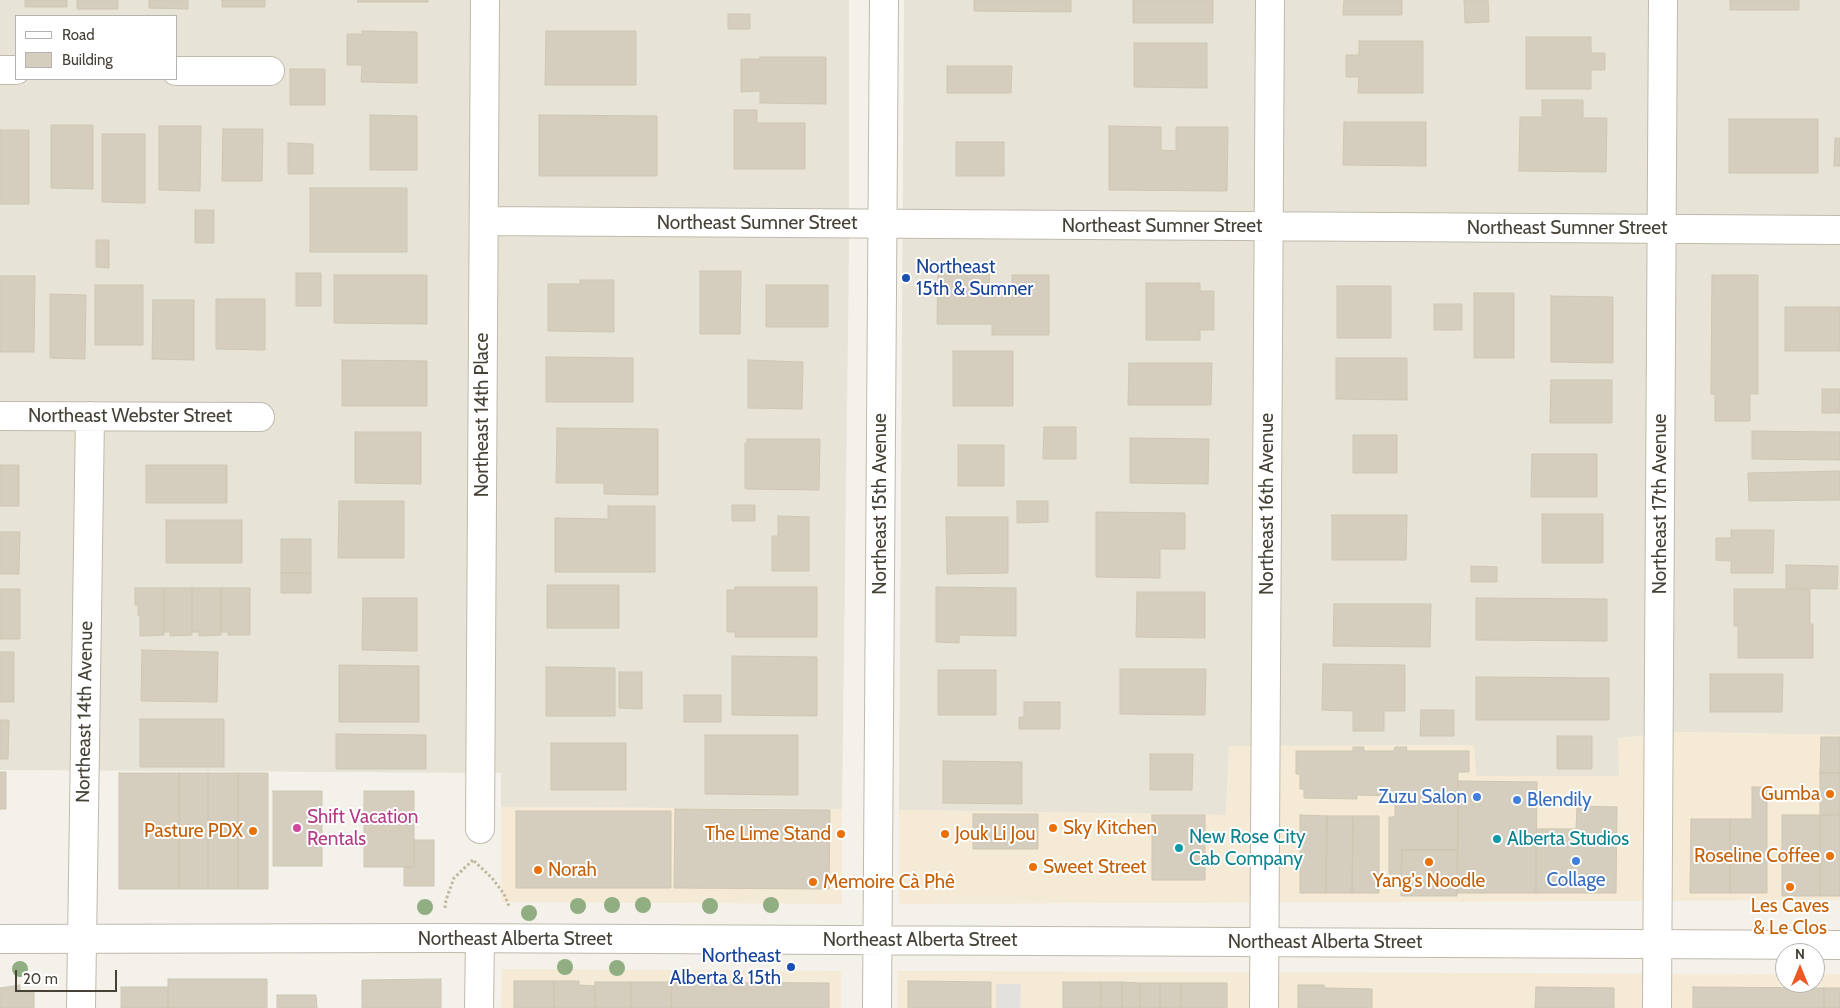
<!DOCTYPE html>
<meta charset="utf-8">
<style>
body{margin:0}
#map{position:relative;width:1840px;height:1008px;overflow:hidden;background:#f3f1e9;font-family:Cabin,sans-serif}
canvas{display:block}
.legend{position:absolute;left:15px;top:15px;width:162px;height:65px;box-sizing:border-box;background:#fff;border:1px solid #b5b3af;margin:0;padding:6px 9px;list-style:none;font-size:15px;color:#474238}
.legend li{display:flex;align-items:center;gap:10px;height:25px}
.legend b{width:25px;border:1px solid #b5b3af}
.north{position:absolute;left:1775px;top:943px;width:50px;height:50px;box-sizing:border-box;background:#fff;border:1px solid #b5b3af;border-radius:50%;rotate:0deg;font-size:14px;font-weight:700;line-height:20px;text-align:center;color:#474238}
.north::after{content:'';display:block;margin:auto;width:18px;height:22px;background:#ef5825;clip-path:polygon(50% 0,100% 100%,50% 72%,0 100%)}
.scale{position:absolute;left:15px;top:970px;width:102px;height:22px;box-sizing:border-box;border:2px solid #474238;border-top:0;padding-left:6px;font-size:15px;line-height:18px;white-space:nowrap;color:#474238;-webkit-text-stroke:4px #fff;paint-order:stroke}
</style>
<div id="map">
<canvas width="1840" height="1008"></canvas>
<ul class="legend">
<li><b style="height:6px;background:#fff"></b>Road</li>
<li><b style="height:14px;background:#d5cebf"></b>Building</li>
</ul>
<div class="north">N</div>
<div class="scale">20 m</div>
</div>
<script>
const c = document.querySelector('canvas').getContext('2d');
c.lineJoin = 'round';
function fill(path, color) { c.fillStyle = color; c.fill(path, 'evenodd'); }
const poly = rows => new Path2D(rows.map(r => 'M' + r).join(''));
function stroke(path, color, width, dash) { c.strokeStyle = color; c.lineWidth = width; c.lineCap = dash ? 'butt' : 'round'; c.setLineDash(dash || []); c.stroke(path); }
function drawText(font, color, halo, rows, align = 'center') {
  c.font = font + ' Cabin,sans-serif'; c.lineWidth = 4; c.setLineDash([]); c.textBaseline = 'middle'; c.strokeStyle = halo; c.fillStyle = color; for (const [text, x, y, turn = 0] of rows) {
    c.save(); c.translate(x, y); c.rotate((+turn || 0) * Math.PI / 180); c.textAlign = isNaN(turn) ? turn : align; if (halo) c.strokeText(text, 0, 0); c.fillText(text, 0, 0); c.restore();
  }
}
const residential = poly([
 [0,0,849,0,849,251,842,809,501,807,501,773,0,770],
 [16,16,176,16,176,79,16,79],
 [904,0,1840,0,1840,735,1678,732,1618,738,1620,776,1476,776,1474,745,1229,747,1226,815,899,810]
]);
const commercial = poly([
 [1678,732,1840,735,1840,900,899,904,899,810,1226,815,1229,746,1474,745,1476,776,1619,776,1618,738],
 [501,807,842,809,842,904,501,902],
 [502,969,841,971,841,1008,501,1008],
 [897,971,1785,974,1785,983,1815,983,1815,974,1840,974,1840,1008,898,1008]
]);
const parking = poly([
 [996,984,1021,984,1020,1008,996,1008]
]);
const building = poly([
 [25,0,67,0,67,7,25,7,25,0],
 [77,0,118,0,118,9,77,9,77,0],
 [149,0,188,0,188,9,149,8,149,0],
 [222,0,265,0,265,7,222,7,222,0],
 [358,0,428,0,428,2,357,2,358,0],
 [974,0,1071,0,1071,12,974,11,974,0],
 [1133,0,1213,0,1213,23,1133,23,1133,0],
 [1344,0,1402,0,1402,15,1343,15,1344,0],
 [1464,0,1488,0,1489,22,1465,23,1464,0],
 [1730,0,1799,0,1799,10,1730,10,1730,0],
 [728,14,750,14,750,29,728,29,728,14],
 [362,31,417,32,417,83,361,82,362,65,347,65,347,34,362,34,362,31],
 [546,31,636,31,636,85,545,85,546,31],
 [1526,37,1591,37,1591,53,1605,53,1605,70,1591,70,1591,89,1526,89,1526,37],
 [1359,41,1423,41,1423,93,1358,93,1359,77,1346,77,1346,55,1359,55,1359,41],
 [1134,43,1207,43,1207,88,1134,87,1134,43],
 [760,57,826,57,826,104,760,103,760,91,741,92,741,59,760,59,760,57],
 [947,66,1012,66,1011,93,947,93,947,66],
 [290,69,325,69,325,105,290,105,290,69],
 [1542,100,1583,100,1583,118,1607,118,1606,172,1519,171,1520,117,1542,117,1542,100],
 [734,110,757,110,757,123,805,123,805,169,734,169,734,110],
 [370,115,417,116,417,170,370,170,370,115],
 [539,115,657,116,657,176,539,176,539,115],
 [1729,119,1818,119,1818,173,1729,173,1729,119],
 [1344,122,1426,122,1426,166,1343,165,1344,122],
 [51,125,93,125,93,189,51,188,51,125],
 [159,126,201,126,200,191,159,190,159,126],
 [1109,126,1161,127,1161,150,1176,151,1176,127,1228,127,1227,191,1109,190,1109,126],
 [223,129,263,129,262,181,222,181,223,129],
 [0,130,29,130,29,204,0,204,0,130],
 [102,134,145,134,145,203,102,202,102,134],
 [1835,138,1840,138,1840,166,1834,166,1835,138],
 [956,142,1004,142,1004,176,956,176,956,142],
 [288,143,313,144,313,174,288,174,288,143],
 [310,188,407,188,407,252,310,252,310,188],
 [195,210,214,210,214,243,195,243,195,210],
 [96,240,109,240,109,268,96,267,96,240],
 [938,268,990,268,989,285,1012,285,1012,275,1049,275,1049,335,992,335,992,324,937,324,938,268],
 [700,271,741,271,740,334,700,334,700,271],
 [296,273,321,273,321,306,296,306,296,273],
 [334,275,427,275,427,324,334,323,334,275],
 [1712,275,1758,275,1758,394,1750,394,1750,421,1715,421,1715,394,1711,394,1712,275],
 [0,276,35,276,34,352,0,352,0,276],
 [580,280,614,280,614,332,548,331,548,284,580,284,580,280],
 [1146,283,1200,283,1200,291,1214,291,1214,330,1200,330,1200,340,1146,340,1146,283],
 [95,285,143,285,143,345,95,345,95,285],
 [766,285,828,285,828,327,766,327,766,285],
 [1337,286,1391,286,1391,338,1337,338,1337,286],
 [1474,293,1514,293,1514,358,1474,358,1474,293],
 [50,294,86,295,85,359,50,358,50,294],
 [1551,296,1613,297,1613,363,1551,362,1551,296],
 [216,299,265,299,265,350,216,349,216,299],
 [153,300,194,300,194,360,152,359,153,300],
 [1434,304,1462,304,1462,330,1434,330,1434,304],
 [1785,307,1840,307,1840,351,1785,351,1785,307],
 [953,351,1013,351,1013,406,953,406,953,351],
 [546,357,633,358,633,402,546,402,546,357],
 [1336,358,1407,358,1407,400,1336,399,1336,358],
 [342,360,427,361,427,406,342,406,342,360],
 [748,360,803,362,802,409,748,408,748,360],
 [1129,363,1212,363,1211,405,1128,405,1129,363],
 [1551,380,1612,380,1612,423,1550,423,1551,380],
 [1822,389,1840,389,1840,413,1822,413,1822,389],
 [1044,427,1076,427,1076,459,1043,459,1044,427],
 [557,428,658,429,658,495,604,494,604,483,556,483,557,428],
 [1752,431,1840,432,1840,460,1752,459,1752,431],
 [355,432,421,432,421,484,355,483,355,432],
 [1353,435,1397,435,1397,473,1353,473,1353,435],
 [1130,438,1209,439,1208,484,1130,483,1130,438],
 [747,439,820,439,819,490,747,489,745,488,745,443,747,443,747,439],
 [958,445,1004,445,1004,486,958,486,958,445],
 [1532,454,1597,454,1597,497,1531,497,1532,454],
 [0,465,19,465,19,506,0,506,0,465],
 [146,465,227,465,227,503,146,503,146,465],
 [1840,471,1840,500,1749,501,1748,473,1840,471],
 [339,501,404,501,404,558,338,558,339,501],
 [1017,501,1048,501,1048,522,1017,523,1017,501],
 [732,505,755,505,755,521,732,521,732,505],
 [608,506,655,506,655,572,555,572,555,518,608,519,608,506],
 [1096,512,1185,513,1185,549,1160,549,1160,578,1096,577,1096,512],
 [1542,514,1603,514,1603,563,1542,563,1542,514],
 [1332,515,1407,515,1406,560,1332,560,1332,515],
 [778,516,809,517,809,571,772,571,772,536,778,536,778,516],
 [946,517,1008,517,1008,573,947,574,946,517],
 [166,520,242,520,242,563,166,563,166,520],
 [1731,530,1774,530,1773,573,1731,573,1731,561,1716,560,1716,538,1731,538,1731,530],
 [0,532,20,532,19,574,0,574,0,532],
 [281,539,311,539,311,573,281,573,281,539],
 [1786,565,1838,566,1837,589,1786,588,1786,565],
 [1471,566,1497,567,1497,582,1471,582,1471,566],
 [281,573,311,573,311,593,281,593,281,573],
 [547,585,619,585,619,628,547,628,547,585],
 [735,587,817,587,817,637,735,637,735,632,727,632,727,590,735,590,735,587],
 [936,587,1016,588,1016,636,959,635,959,643,936,642,936,587],
 [135,588,164,588,164,635,140,636,140,615,138,616,138,605,135,605,135,588],
 [164,588,192,588,192,635,170,636,170,632,164,632,164,588],
 [192,588,221,588,221,635,199,636,199,632,192,632,192,588],
 [221,588,250,588,250,635,228,635,228,632,221,632,221,588],
 [0,589,20,589,20,639,0,639,0,589],
 [1734,589,1810,589,1810,624,1813,624,1813,658,1738,658,1738,626,1734,626,1734,589],
 [1137,592,1205,592,1205,638,1136,637,1137,592],
 [363,598,417,598,417,651,362,650,363,598],
 [1476,598,1607,599,1607,641,1476,640,1476,598],
 [1334,604,1431,604,1430,647,1333,646,1334,604],
 [142,650,218,652,217,702,141,701,142,650],
 [0,652,14,652,14,702,0,702,0,652],
 [732,656,817,657,817,716,732,715,732,656],
 [1323,664,1405,665,1405,711,1384,711,1384,731,1353,731,1353,711,1322,710,1323,664],
 [339,665,419,666,419,722,339,722,339,665],
 [546,667,615,668,615,716,546,716,546,667],
 [1120,669,1206,669,1205,715,1120,714,1120,669],
 [938,670,996,670,996,715,938,715,938,670],
 [619,672,642,672,642,709,619,708,619,672],
 [1710,674,1783,674,1782,712,1710,712,1710,674],
 [1476,677,1609,678,1609,720,1476,720,1476,677],
 [684,695,721,695,721,722,684,722,684,695],
 [1024,702,1060,702,1060,729,1019,729,1019,717,1024,717,1024,702],
 [1421,710,1454,710,1454,736,1420,736,1421,710],
 [140,719,224,719,224,767,140,767,140,719],
 [0,720,9,720,8,759,0,759,0,720],
 [336,734,426,735,426,769,336,769,336,734],
 [705,735,798,735,798,795,705,794,705,735],
 [1557,736,1592,736,1592,769,1557,769,1557,736],
 [1821,737,1840,737,1840,773,1820,773,1821,737],
 [551,743,626,743,626,790,551,790,551,743],
 [1353,747,1364,747,1364,751,1394,751,1395,747,1407,747,1406,751,1469,751,1469,772,1458,772,1458,850,1402,850,1401,874,1389,874,1389,817,1395,817,1395,796,1357,795,1357,799,1304,798,1304,789,1300,789,1300,774,1296,774,1296,751,1353,751,1353,747],
 [1150,754,1193,754,1192,790,1150,790,1150,754],
 [943,761,1022,762,1022,804,943,803,943,761],
 [0,772,6,772,6,809,0,809,0,772],
 [119,773,179,773,179,889,119,889,119,773],
 [179,773,208,773,208,889,179,889,179,773],
 [208,773,238,773,238,889,208,889,208,773],
 [238,773,268,773,268,889,238,889,238,773],
 [1820,773,1840,773,1840,815,1820,815,1820,773],
 [1458,781,1537,782,1536,893,1457,893,1458,781],
 [1752,787,1767,787,1767,893,1730,893,1730,819,1752,819,1752,787],
 [273,791,322,791,322,866,273,866,273,791],
 [364,791,414,791,414,867,364,867,364,791],
 [1577,806,1617,807,1616,893,1536,893,1536,829,1576,829,1577,806],
 [675,809,830,810,829,889,674,888,675,809],
 [516,811,671,811,671,888,516,888,516,811],
 [973,814,1038,814,1038,849,973,849,973,814],
 [1152,815,1205,815,1205,880,1152,880,1152,815],
 [1300,815,1327,816,1326,893,1300,893,1300,815],
 [1782,815,1820,815,1820,896,1782,896,1782,815],
 [1820,815,1840,815,1840,896,1820,896,1820,815],
 [1327,816,1353,816,1352,893,1326,893,1327,816],
 [1353,816,1379,816,1379,893,1352,893,1353,816],
 [1691,819,1730,819,1730,893,1690,893,1691,819],
 [414,840,434,840,434,886,404,886,404,867,414,867,414,840],
 [1402,850,1458,850,1457,896,1401,896,1402,850],
 [168,979,267,979,267,1008,168,1008,168,979],
 [441,979,441,1008,362,1008,362,980,441,979],
 [514,981,554,981,554,1008,514,1008,514,981],
 [554,981,579,981,579,985,595,986,595,1008,554,1008,554,981],
 [908,981,991,982,991,1008,908,1008,908,981],
 [595,982,631,982,631,1008,595,1008,595,982],
 [631,982,672,982,671,1008,631,1008,631,982],
 [672,982,829,983,829,1008,671,1008,672,982],
 [1063,982,1101,982,1101,1008,1063,1008,1063,982],
 [1101,982,1122,982,1122,1008,1101,1008,1101,982],
 [1122,982,1140,983,1140,1008,1122,1008,1122,982],
 [1140,983,1160,983,1160,1008,1140,1008,1140,983],
 [1160,983,1181,983,1181,1008,1160,1008,1160,983],
 [1181,983,1227,983,1227,1008,1181,1008,1181,983],
 [20,985,20,992,34,992,34,1008,0,1008,0,988,20,985],
 [1298,985,1324,985,1324,988,1372,989,1372,1008,1298,1008,1298,985],
 [121,987,168,987,168,1008,121,1008,121,987],
 [1536,987,1614,988,1614,1008,1535,1008,1536,987],
 [1693,987,1824,988,1824,1008,1693,1008,1693,987],
 [1824,988,1840,988,1840,1008,1824,1008,1824,988],
 [277,995,316,995,317,1008,277,1008,277,995]
]);
const path = poly([
 [474,861,492,878,504,894,509,906],
 [445,908,446,900,454,878,474,859]
]);
const minor = poly([
 [0,70,16,70],
 [176,71,270,71],
 [484,221,1840,230],
 [0,416,260,417],
 [480,829,485,0],
 [81,1008,90,416],
 [479,1008,480,939],
 [1264,1008,1270,0],
 [1657,1008,1663,0]
]);
const tertiary = poly([
 [0,939,442,938,1840,945],
 [877,1008,884,0]
]);
const trees = [
 [612,905],
 [643,905],
 [771,905],
 [578,906],
 [710,906],
 [425,907],
 [529,913],
 [565,967],
 [617,968],
 [20,969]
];
const markers = [
 [906,278,5,"#1a4fb4"],
 [1830,794,5,"#e8710a"],
 [1477,797,5,"#3f7fe0"],
 [1517,800,5,"#3f7fe0"],
 [297,828,5,"#d1479c"],
 [1053,828,5,"#e8710a"],
 [253,831,5,"#e8710a"],
 [841,834,5,"#e8710a"],
 [945,834,5,"#e8710a"],
 [1497,839,5,"#0f9aa8"],
 [1179,848,5,"#0f9aa8"],
 [1830,856,5,"#e8710a"],
 [1576,861,5,"#3f7fe0"],
 [1429,862,5,"#e8710a"],
 [1033,867,5,"#e8710a"],
 [538,870,5,"#e8710a"],
 [813,882,5,"#e8710a"],
 [1790,887,5,"#e8710a"],
 [791,967,5,"#1a4fb4"]
];
const streetNames = [
 ["Northeast Sumner Street",757,223],
 ["Northeast Sumner Street",1162,226],
 ["Northeast Sumner Street",1567,228],
 ["Northeast 14th Place",482,415,-90],
 ["Northeast Webster Street",130,416],
 ["Northeast 15th Avenue",880,504,-90],
 ["Northeast 16th Avenue",1267,504,-90],
 ["Northeast 17th Avenue",1660,504,-90],
 ["Northeast 14th Avenue",85,712,-89],
 ["Northeast Alberta Street",515,939],
 ["Northeast Alberta Street",920,940],
 ["Northeast Alberta Street",1325,942]
];
const transitNames = [
 ["Northeast",916,267],
 ["15th & Sumner",916,289],
 ["Northeast",781,956,"right"],
 ["Alberta & 15th",781,978,"right"]
];
const foodNames = [
 ["Gumba",1820,794,"right"],
 ["Sky Kitchen",1063,828],
 ["Pasture PDX",243,831,"right"],
 ["The Lime Stand",831,834,"right"],
 ["Jouk Li Jou",955,834],
 ["Roseline Coffee",1820,856,"right"],
 ["Sweet Street",1043,867],
 ["Norah",548,870],
 ["Yang's Noodle",1429,881,"center"],
 ["Memoire Cà Phê",823,882],
 ["Les Caves",1790,906,"center"],
 ["& Le Clos",1790,928,"center"]
];
const shopNames = [
 ["Zuzu Salon",1467,797],
 ["Blendily",1527,800,"left"],
 ["Collage",1576,880,"center"]
];
const hotelNames = [
 ["Shift Vacation",307,817],
 ["Rentals",307,839]
];
const cultureNames = [
 ["New Rose City",1189,837],
 ["Cab Company",1189,859],
 ["Alberta Studios",1507,839]
];
fill(residential, '#e7e4d7');
fill(commercial, '#f4ead5');
fill(parking, '#e2e1dd');
fill(building, '#d5cebf');
stroke(building, '#cfc7b2', 1);
stroke(minor, '#bfbaac', 30);
stroke(tertiary, '#bfbaac', 30);
stroke(path, '#c0b79e', 3, [2.5, 2.5]);
stroke(minor, '#fff', 28);
stroke(tertiary, '#fff', 28);
c.fillStyle = '#91ad82';
for (const [x, y] of trees) { c.beginPath(); c.arc(x, y, 8, 0, 2 * Math.PI); c.fill(); }
for (const [x, y, r, color] of markers) { const dot = new Path2D(); dot.arc(x, y, r, 0, 2 * Math.PI); c.fillStyle = color; c.fill(dot); stroke(dot, '#fff', 2); }
drawText('19px', '#474238', '#fff', streetNames);
drawText('19px', '#164399', '#fff', transitNames, 'left');
drawText('19px', '#c56008', '#fff', foodNames, 'left');
drawText('19px', '#366cbe', '#fff', shopNames, 'right');
drawText('19px', '#b23c85', '#fff', hotelNames, 'left');
drawText('19px', '#0d838f', '#fff', cultureNames, 'left');
</script>
